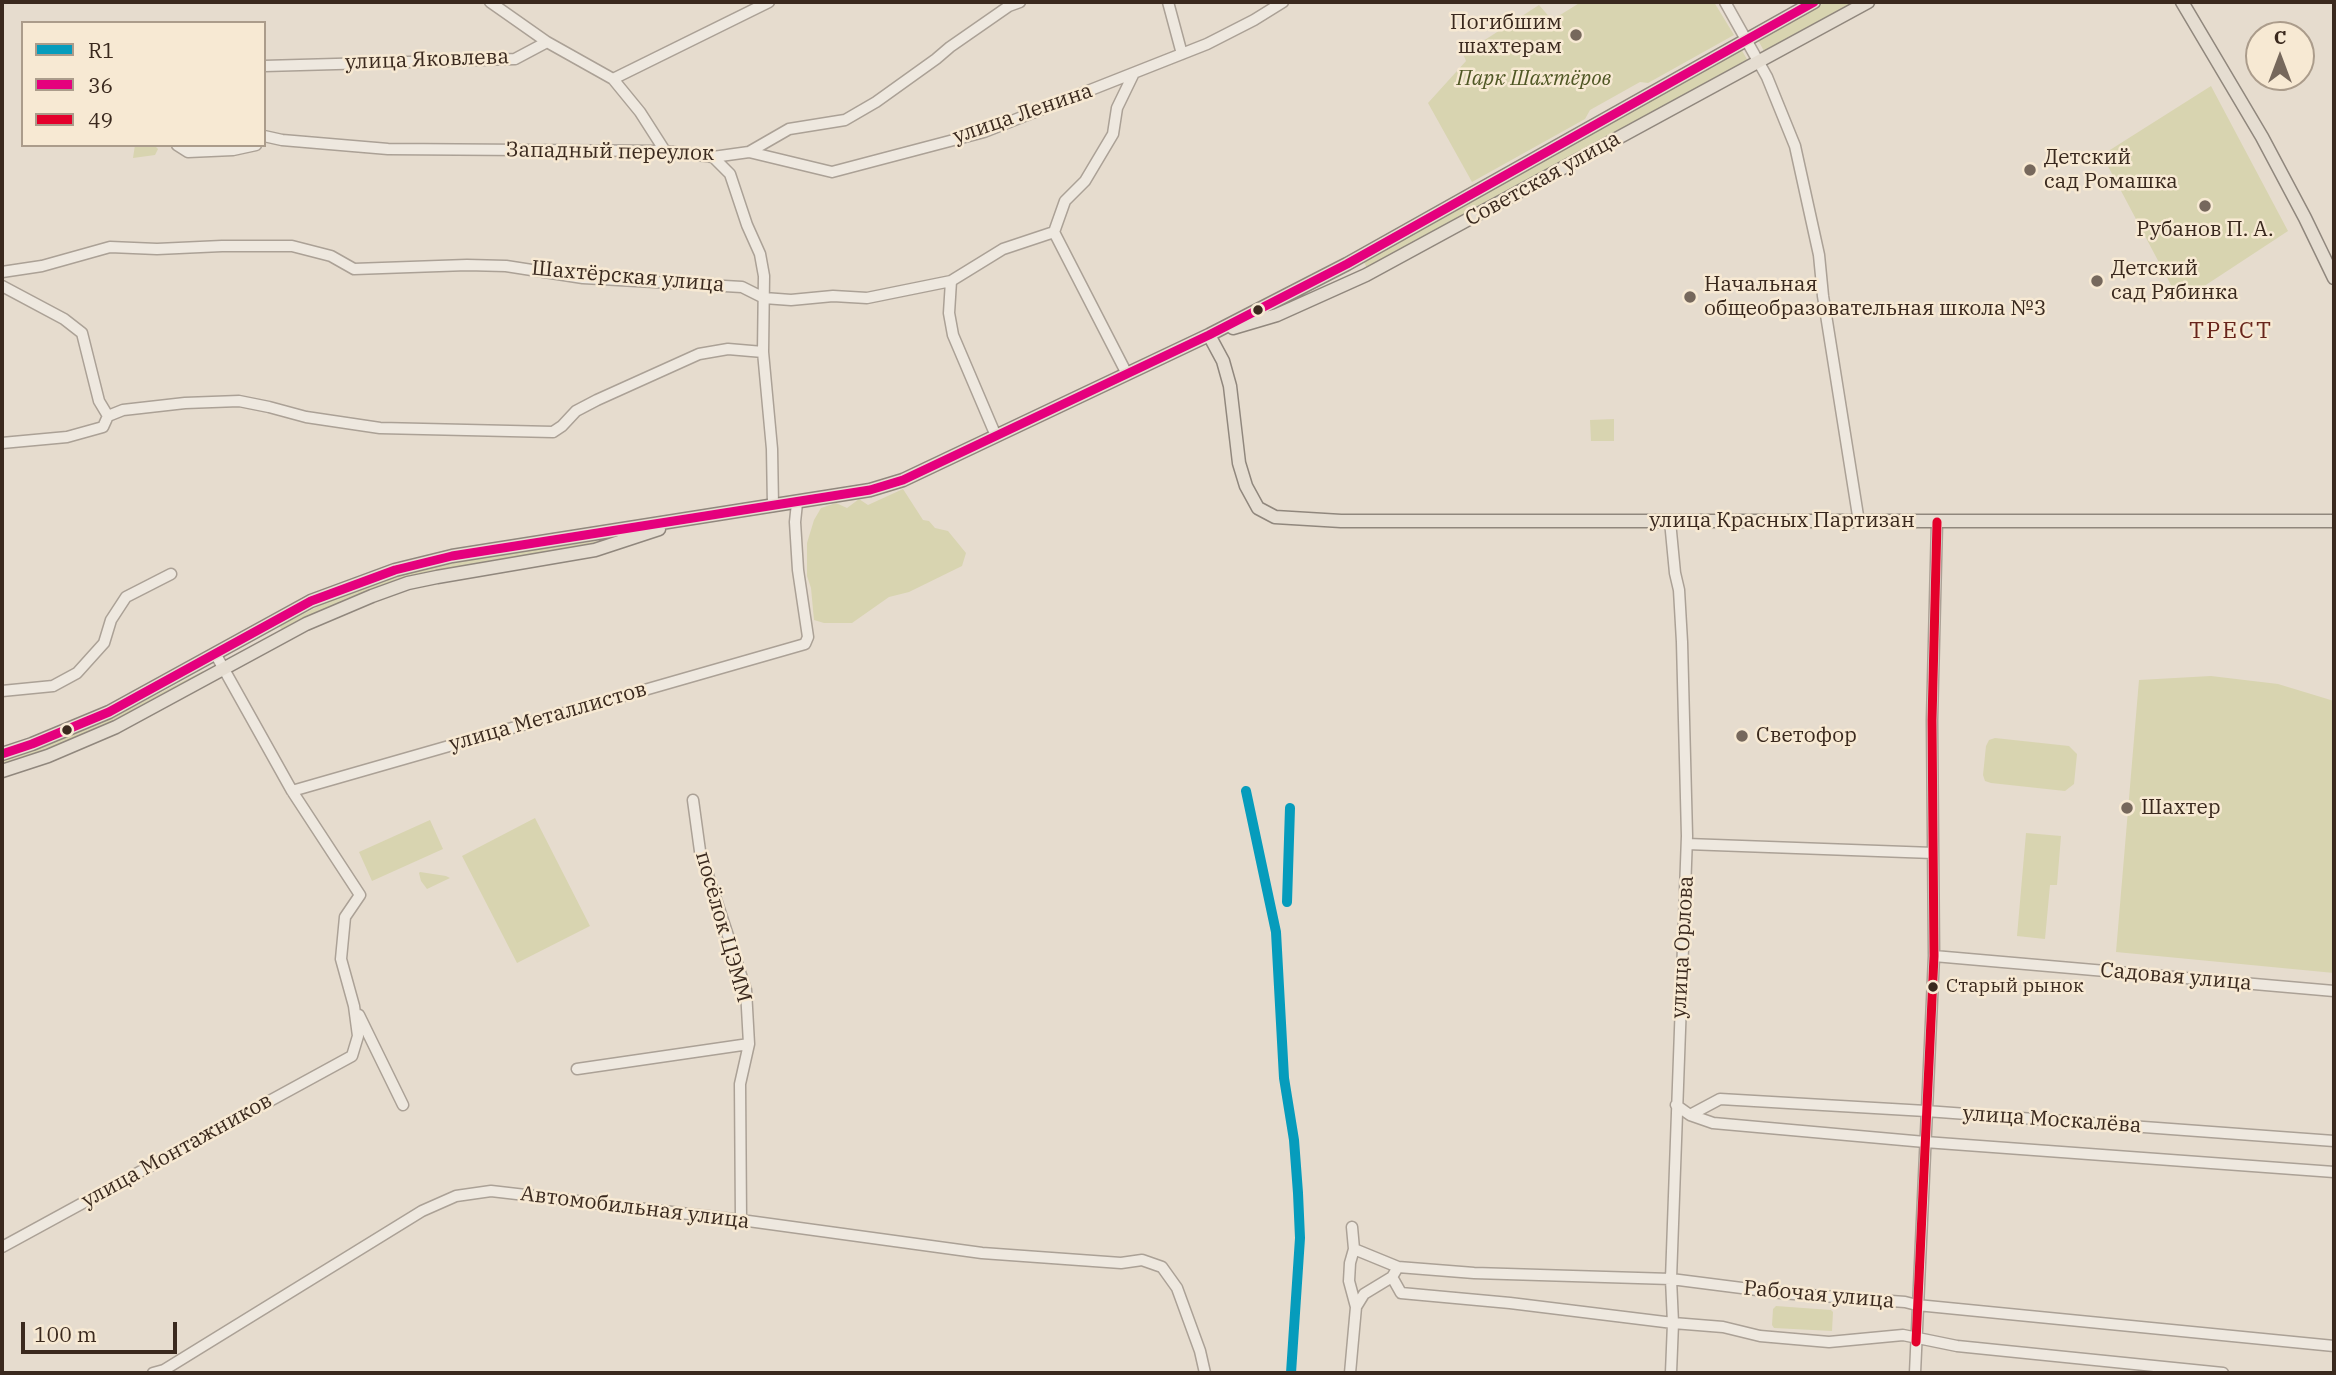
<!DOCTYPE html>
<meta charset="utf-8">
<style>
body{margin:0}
#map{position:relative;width:2336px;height:1375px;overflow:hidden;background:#e6dcce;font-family:"IBM Plex Serif",serif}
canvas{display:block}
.frame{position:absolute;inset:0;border:4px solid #3a291e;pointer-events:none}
.legend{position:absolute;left:21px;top:21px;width:245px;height:126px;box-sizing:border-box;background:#f7e9d3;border:2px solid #ab9c8b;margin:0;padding:9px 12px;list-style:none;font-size:21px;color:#3a291e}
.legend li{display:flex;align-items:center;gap:14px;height:35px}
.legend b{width:35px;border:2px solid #ab9c8b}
.north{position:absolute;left:2245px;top:21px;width:70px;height:70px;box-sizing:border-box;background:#f7e9d3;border:2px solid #ab9c8b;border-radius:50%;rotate:0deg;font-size:19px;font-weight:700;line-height:28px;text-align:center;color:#3a291e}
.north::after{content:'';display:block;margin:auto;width:24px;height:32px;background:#76685c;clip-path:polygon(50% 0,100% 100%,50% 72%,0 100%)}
.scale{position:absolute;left:21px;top:1322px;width:156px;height:32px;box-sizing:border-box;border:4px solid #3a291e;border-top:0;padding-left:9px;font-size:21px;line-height:24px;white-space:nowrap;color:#3a291e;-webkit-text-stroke:5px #f7e9d3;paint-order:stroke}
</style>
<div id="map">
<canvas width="2336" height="1375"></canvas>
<div class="frame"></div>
<ul class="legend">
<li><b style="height:9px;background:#069cbc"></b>R1</li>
<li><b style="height:9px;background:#e5007d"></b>36</li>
<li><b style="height:9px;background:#e4002b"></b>49</li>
</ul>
<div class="north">С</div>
<div class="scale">100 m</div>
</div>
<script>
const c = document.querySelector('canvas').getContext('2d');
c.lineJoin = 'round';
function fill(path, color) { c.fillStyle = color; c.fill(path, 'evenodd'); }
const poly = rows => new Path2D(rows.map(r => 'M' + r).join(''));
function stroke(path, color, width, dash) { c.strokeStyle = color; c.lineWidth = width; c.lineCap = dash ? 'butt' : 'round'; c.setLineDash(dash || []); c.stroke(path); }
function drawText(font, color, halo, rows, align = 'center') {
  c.font = font + ' "IBM Plex Serif",serif'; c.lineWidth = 5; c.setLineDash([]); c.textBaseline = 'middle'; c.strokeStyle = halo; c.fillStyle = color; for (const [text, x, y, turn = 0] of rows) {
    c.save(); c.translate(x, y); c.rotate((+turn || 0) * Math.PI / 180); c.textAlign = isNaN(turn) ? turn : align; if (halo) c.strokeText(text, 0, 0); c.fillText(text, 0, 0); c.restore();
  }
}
const green = poly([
 [1581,2,1714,2,1734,35,1648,83,1640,82,1590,110,1585,119,1472,182,1428,103,1466,61,1463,54,1539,5,1552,20],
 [1826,2,1857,2,1765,53,1758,40],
 [1741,49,1748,61,1367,268,1364,262],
 [2211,86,2288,231,2180,302,2102,155],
 [135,145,154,145,158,149,155,155,133,158],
 [1614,419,1614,441,1591,441,1590,420],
 [903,489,923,520,929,521,935,528,948,531,966,553,962,566,909,592,889,597,852,623,824,623,814,620,811,588,807,576,807,543,814,520,821,508,836,503,847,508,859,499,868,505],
 [604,540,565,550,426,572,387,583,314,614,282,630,279,626,343,594,416,570,476,558],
 [203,671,204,673,109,724,48,749,2,764,2,759,47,745,107,720],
 [2211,676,2278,684,2334,701,2334,973,2116,952,2139,680],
 [1995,738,2069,746,2077,754,2074,784,2065,791,1991,783,1985,781,1983,775,1986,746,1989,740],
 [535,818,590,926,517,963,462,856],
 [430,820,443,849,372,881,359,852],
 [2026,833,2061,836,2057,885,2050,885,2045,939,2017,936],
 [420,872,446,876,450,878,427,889,421,881,419,873],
 [1776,1306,1831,1310,1833,1312,1832,1331,1774,1328,1772,1325,1773,1309]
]);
const minor = poly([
 [490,2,547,42],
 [1168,2,1182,54],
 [1725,2,1767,77,1795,146,1819,255,1823,296,1859,522],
 [264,66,515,59,547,42,613,79,769,2],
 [613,79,640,112,665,151],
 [264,136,282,140,388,149,665,151,713,157,749,152,789,129,845,120,876,102,936,59,950,47,1009,6,1020,2],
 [177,145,188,152,233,150,256,145],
 [749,152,832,172,984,132,1207,44,1254,20,1283,2],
 [713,157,730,174,747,225,760,254,764,276,763,352,772,449,773,506],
 [1054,232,1065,201,1085,181,1113,134,1117,108,1133,75],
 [2,272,42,266,110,247,157,249,222,246,292,246,331,256,354,269,467,265,506,266,583,278,742,287,764,298,791,300,833,296,867,298,951,281,1003,249,1054,232,1127,374],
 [951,281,949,313,953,335,996,436],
 [2,286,64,319,82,333,99,401,108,416],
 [2,443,67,437,103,427,108,416,123,410,185,403,239,401,269,407,306,417,380,428,553,432,562,426,576,411,597,400,699,354,728,349,763,352],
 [1670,521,1675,573,1679,590,1682,642,1687,836,1671,1279,1673,1323,1671,1373],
 [2,691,53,686,77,673,104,643,111,620,126,597,171,574],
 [292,791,805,644,808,637,798,570,795,522,797,503],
 [693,800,700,851,746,990,749,1044,740,1084,741,1220],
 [1687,844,1933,853],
 [1934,956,2334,991],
 [359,1015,403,1105],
 [577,1069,749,1044],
 [1676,1105,1690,1115,1713,1123,1925,1142,2334,1172],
 [1690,1115,1720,1099,1926,1111,2334,1141],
 [1352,1227,1354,1249],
 [2,1247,352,1056,358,1036,354,1006,341,959,345,917,360,895,292,791,216,655],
 [1392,1277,1398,1267,1474,1273,1671,1279,1781,1293,1905,1302,1917,1305,2334,1346],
 [1356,1307,1349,1281,1350,1263,1354,1249,1398,1267],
 [153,1373,164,1370,422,1211,456,1196,491,1191,741,1220,982,1253,1121,1263,1142,1260,1162,1267,1177,1288,1200,1351,1205,1373],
 [1350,1373,1356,1307,1364,1294,1392,1277,1401,1293,1510,1303,1673,1323,1723,1327,1760,1336,1829,1342,1903,1335,1957,1346,2223,1373],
 [1915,1373,1934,956,1932,720,1937,522]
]);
const major = poly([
 [2182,2,2262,137,2305,218,2334,278],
 [1233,328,1277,315,1366,275,1868,2],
 [1209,335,1223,361,1230,386,1239,463,1246,486,1258,508,1275,517,1341,521,2334,521],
 [2,754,32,744,109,712,311,601,395,570,452,556,870,490,903,480,1209,335,1347,264,1814,2],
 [2,771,48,756,116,727,306,624,372,596,408,583,437,577,595,550,659,529]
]);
const bus1 = poly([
 [2,754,32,744,109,712,311,601,395,570,452,556,870,490,903,480,1209,335,1347,264,1814,2]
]);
const bus2 = poly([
 [1916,1342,1934,956,1932,720,1937,522]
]);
const rail1 = poly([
 [1246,791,1276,932,1284,1078,1294,1140,1298,1193,1300,1238,1291,1373],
 [1287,902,1290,808]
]);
const markers = [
 [1576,35,7,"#76685c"],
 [2030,170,7,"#76685c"],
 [2205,206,7,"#76685c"],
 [2097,281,7,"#76685c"],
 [1690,297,7,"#76685c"],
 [1258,310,6,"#3a291e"],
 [67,730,6,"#3a291e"],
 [1742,736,7,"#76685c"],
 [2127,808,7,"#76685c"],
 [1933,987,6,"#3a291e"]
];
const busNames = [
 ["Старый рынок",1946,987]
];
const poiNames = [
 ["Погибшим",1562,23,"right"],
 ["шахтерам",1562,47,"right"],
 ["Детский",2044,158],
 ["сад Ромашка",2044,182],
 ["Рубанов П. А.",2205,230,"center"],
 ["Детский",2111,269],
 ["сад Рябинка",2111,293],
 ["Начальная",1704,285],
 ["общеобразовательная школа №3",1704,309],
 ["Светофор",1756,736],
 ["Шахтер",2141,808]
];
const streetNames = [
 ["улица Яковлева",427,60,-2],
 ["улица Ленина",1023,114,-19],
 ["Западный переулок",610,152,1],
 ["Советская улица",1543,179,-29],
 ["Шахтёрская улица",628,277,5],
 ["улица Красных Партизан",1782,521],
 ["улица Металлистов",548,717,-16],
 ["посёлок ЦЭММ",723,927,74],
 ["улица Орлова",1683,947,-87],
 ["Садовая улица",2176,977,5],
 ["улица Москалёва",2052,1120,4],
 ["улица Монтажников",177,1151,-29],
 ["Автомобильная улица",635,1208,7],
 ["Рабочая улица",1819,1295,5]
];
const parkNames = [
 ["Парк Шахтёров",1534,79]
];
const neighbourhoodNames = [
 ["ТРЕСТ",2231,331]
];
fill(green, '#d8d4b0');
stroke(minor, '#aba196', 13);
stroke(major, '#90877d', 15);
stroke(minor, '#eee8df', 10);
stroke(major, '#e5ddd1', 12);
stroke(bus1, '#e5007d', 9);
stroke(bus2, '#e4002b', 9);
stroke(rail1, '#069cbc', 10);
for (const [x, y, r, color] of markers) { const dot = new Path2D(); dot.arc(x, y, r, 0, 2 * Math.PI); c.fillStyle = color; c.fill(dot); stroke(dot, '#f7e9d3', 2.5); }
drawText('19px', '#3a291e', '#f7e9d3', busNames, 'left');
drawText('21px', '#3a291e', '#f7e9d3', poiNames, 'left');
drawText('21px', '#3a291e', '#f7e9d3', streetNames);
drawText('italic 21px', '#4f5724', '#f7e9d3', parkNames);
c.letterSpacing = '2px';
drawText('23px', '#68251c', '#f7e9d3', neighbourhoodNames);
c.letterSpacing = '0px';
</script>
